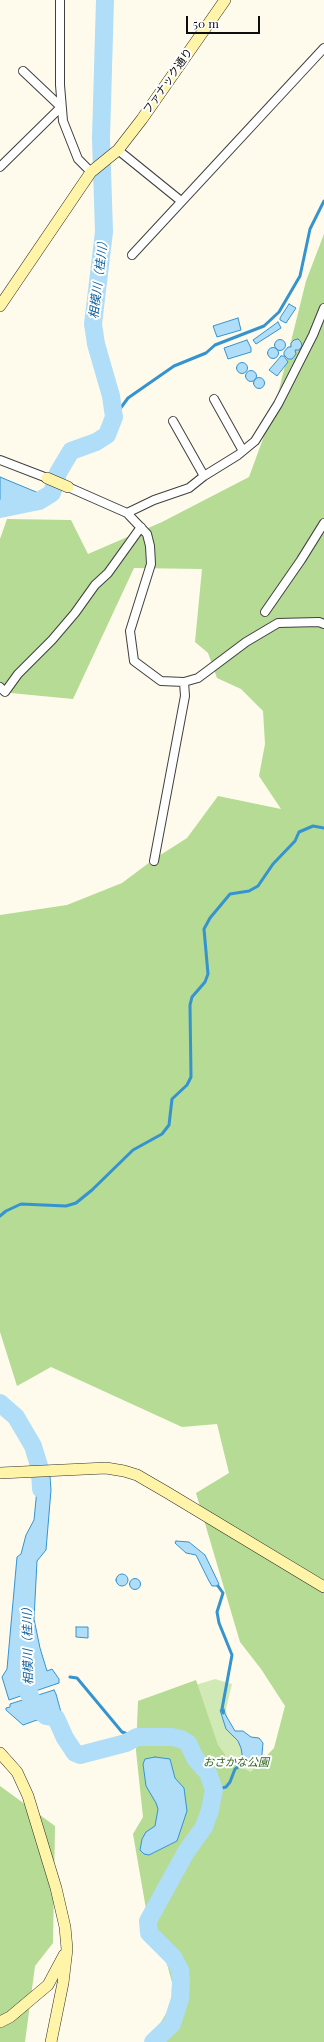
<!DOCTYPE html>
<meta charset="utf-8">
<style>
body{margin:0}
#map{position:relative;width:324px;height:2042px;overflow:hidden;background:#fffbec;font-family:"Playfair Display",serif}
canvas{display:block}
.scale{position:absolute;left:186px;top:16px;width:74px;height:18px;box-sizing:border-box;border:2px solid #0d0d0d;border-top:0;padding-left:5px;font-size:12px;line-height:14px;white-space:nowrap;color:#0d0d0d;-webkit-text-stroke:3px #fff;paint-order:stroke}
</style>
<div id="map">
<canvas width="324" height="2042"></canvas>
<div class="scale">50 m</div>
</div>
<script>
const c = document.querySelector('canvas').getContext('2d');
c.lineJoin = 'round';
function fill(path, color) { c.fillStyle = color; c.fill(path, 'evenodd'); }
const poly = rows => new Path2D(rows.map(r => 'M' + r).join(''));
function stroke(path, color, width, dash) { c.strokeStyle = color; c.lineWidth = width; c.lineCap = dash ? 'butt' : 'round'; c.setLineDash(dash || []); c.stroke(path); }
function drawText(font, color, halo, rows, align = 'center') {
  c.font = font + ' "Playfair Display","Noto Sans JP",serif'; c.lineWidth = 4; c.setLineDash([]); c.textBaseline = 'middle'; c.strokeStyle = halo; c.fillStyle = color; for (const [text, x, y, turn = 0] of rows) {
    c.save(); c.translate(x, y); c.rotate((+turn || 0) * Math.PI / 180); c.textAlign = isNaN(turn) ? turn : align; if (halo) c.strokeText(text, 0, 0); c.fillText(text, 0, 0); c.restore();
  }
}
const green = poly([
 [215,1679,232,1684,226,1709,229,1730,239,1738,261,1769,227,1801,189,1687]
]);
const forest = poly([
 [324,234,324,2042,149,2042,176,1997,167,1964,146,1909,133,1834,143,1817,136,1751,138,1701,196,1680,218,1745,231,1763,251,1772,274,1748,285,1706,261,1669,240,1642,196,1493,229,1473,217,1424,182,1427,51,1367,17,1386,0,1332,0,915,67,905,122,883,154,859,187,838,218,796,281,809,259,776,265,744,263,711,241,689,217,678,208,653,195,642,202,569,134,568,73,699,0,692,0,539,7,519,71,520,88,554,162,522,249,477,275,406,306,281],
 [0,1786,55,1826,53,1943,35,1966,25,2042,0,2042]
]);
const water = poly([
 [289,304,296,308,286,323,280,320,280,318,289,304],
 [238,318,241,330,217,337,213,326,238,318],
 [278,322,281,328,256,344,253,340,278,322],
 [298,339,301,342,302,346,299,350,295,350,296,354,292,359,288,359,284,355,284,352,288,347,291,347,291,343,294,340,298,339],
 '274.5 345a5.5 5.5 0 1 1 11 0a5.5 5.5 0 1 1-11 0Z',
 [247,340,251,348,251,352,228,359,224,348,247,340],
 '267.5 353a5.5 5.5 0 1 1 11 0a5.5 5.5 0 1 1-11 0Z',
 [281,356,284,356,288,362,277,376,269,370,281,356],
 '236.5 368a5.5 5.5 0 1 1 11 0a5.5 5.5 0 1 1-11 0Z',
 '245.5 376a5.5 5.5 0 1 1 11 0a5.5 5.5 0 1 1-11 0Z',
 '253.5 383a5.5 5.5 0 1 1 11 0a5.5 5.5 0 1 1-11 0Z',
 [0,477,41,494,36,501,26,504,0,504,0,477],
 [50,1477,51,1490,46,1550,37,1561,34,1619,40,1648,47,1671,52,1669,59,1679,59,1683,9,1700,2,1677,7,1669,17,1557,21,1554,26,1535,34,1520,37,1489,32,1478,50,1477],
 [176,1541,189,1542,205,1555,219,1584,218,1586,212,1586,209,1581,196,1555,186,1553,175,1543,176,1541],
 '116 1580a6 6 0 1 1 12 0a6 6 0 1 1-12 0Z',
 '129.5 1584a5.5 5.5 0 1 1 11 0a5.5 5.5 0 1 1-11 0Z',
 [76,1627,88,1627,88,1638,76,1637,76,1627],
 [54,1690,56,1694,64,1723,37,1720,23,1725,6,1710,6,1708,10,1707,10,1704,54,1690],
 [224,1709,225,1714,235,1731,243,1731,251,1737,259,1738,263,1743,261,1765,240,1768,238,1765,243,1760,241,1748,238,1741,226,1729,220,1710,224,1709],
 [155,1757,170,1759,175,1778,184,1788,187,1811,177,1841,149,1855,144,1854,140,1850,142,1839,146,1832,155,1826,158,1809,156,1803,146,1786,143,1764,145,1759,155,1757]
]);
const stream = poly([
 [114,417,128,398,174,366,206,353,215,345,264,326,279,312,300,276,310,229,324,201],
 [0,1216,6,1211,21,1204,66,1206,76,1203,92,1190,133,1150,162,1134,169,1125,172,1099,187,1085,191,1077,190,1005,192,997,205,982,208,974,204,929,210,918,230,894,249,891,258,886,273,864,295,841,299,832,313,826,324,828],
 [218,1586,223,1593,217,1612,219,1623,232,1655,222,1709,223,1713],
 [70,1677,77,1678,122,1732,137,1737],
 [214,1790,226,1787,230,1782,235,1769,241,1765]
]);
const river = poly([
 [0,509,39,501,52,493,58,473,71,451,96,442,107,435,114,417,111,396,96,344,93,324,104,232,101,138,105,0],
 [0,1403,16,1417,33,1446,40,1469,41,1489],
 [28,1668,29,1694,36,1708,46,1716,56,1718,65,1738,75,1753,80,1755,126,1743,137,1737,172,1737,181,1739,188,1743,195,1758,208,1773,214,1790,210,1810,204,1827,186,1852,148,1921,149,1933,173,1957,180,1970,181,1982,180,1999,172,2024,153,2042]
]);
const street = poly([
 [60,0,60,85,63,121,78,159,91,172],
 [118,150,181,201],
 [0,167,61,107,23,71],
 [132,255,324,48],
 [214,399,243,451],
 [173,421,204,476],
 [0,460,47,478],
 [68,487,127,513,147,534,150,546,151,564,130,631,134,661,161,681,184,682,198,678,246,642,278,623,319,622,324,624],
 [127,513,154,500,189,488,204,476,238,455,255,441,278,404,313,335,324,308],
 [265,612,301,560,324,523],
 [0,687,5,692,18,674,52,640,75,613,95,585,108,573,141,527],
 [154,861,185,696,184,682]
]);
const secondary = poly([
 [0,306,91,172,118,150,142,119,225,0],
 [47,478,68,487],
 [0,1473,106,1468,124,1471,137,1475,168,1493,324,1587],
 [0,1753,17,1772,28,1796,56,1888,65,1927,67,1949,63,1983,51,2042],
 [0,2022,10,2017,48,1985,64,1955]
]);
const streetNames = [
 ["ファナック通り",168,81,-55]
];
const parkNames = [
 ["おさかな公園",236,1763]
];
const waterNames = [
 ["相模川（桂川）",99,277,-83],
 ["相模川（桂川）",28,1643,-91]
];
fill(green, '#d1eab5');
fill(forest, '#b5db94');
fill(water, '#b0ddf7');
stroke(water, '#3594d0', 1);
stroke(stream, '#3594d0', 3);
stroke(river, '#b0ddf7', 18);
stroke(street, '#404040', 10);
stroke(secondary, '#2f2f2f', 12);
stroke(street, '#fff', 8);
stroke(secondary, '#fff4a7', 11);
drawText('11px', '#0d0d0d', '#fff', streetNames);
drawText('italic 11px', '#2c651c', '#fff', parkNames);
drawText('italic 12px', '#1365a1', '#fff', waterNames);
</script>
